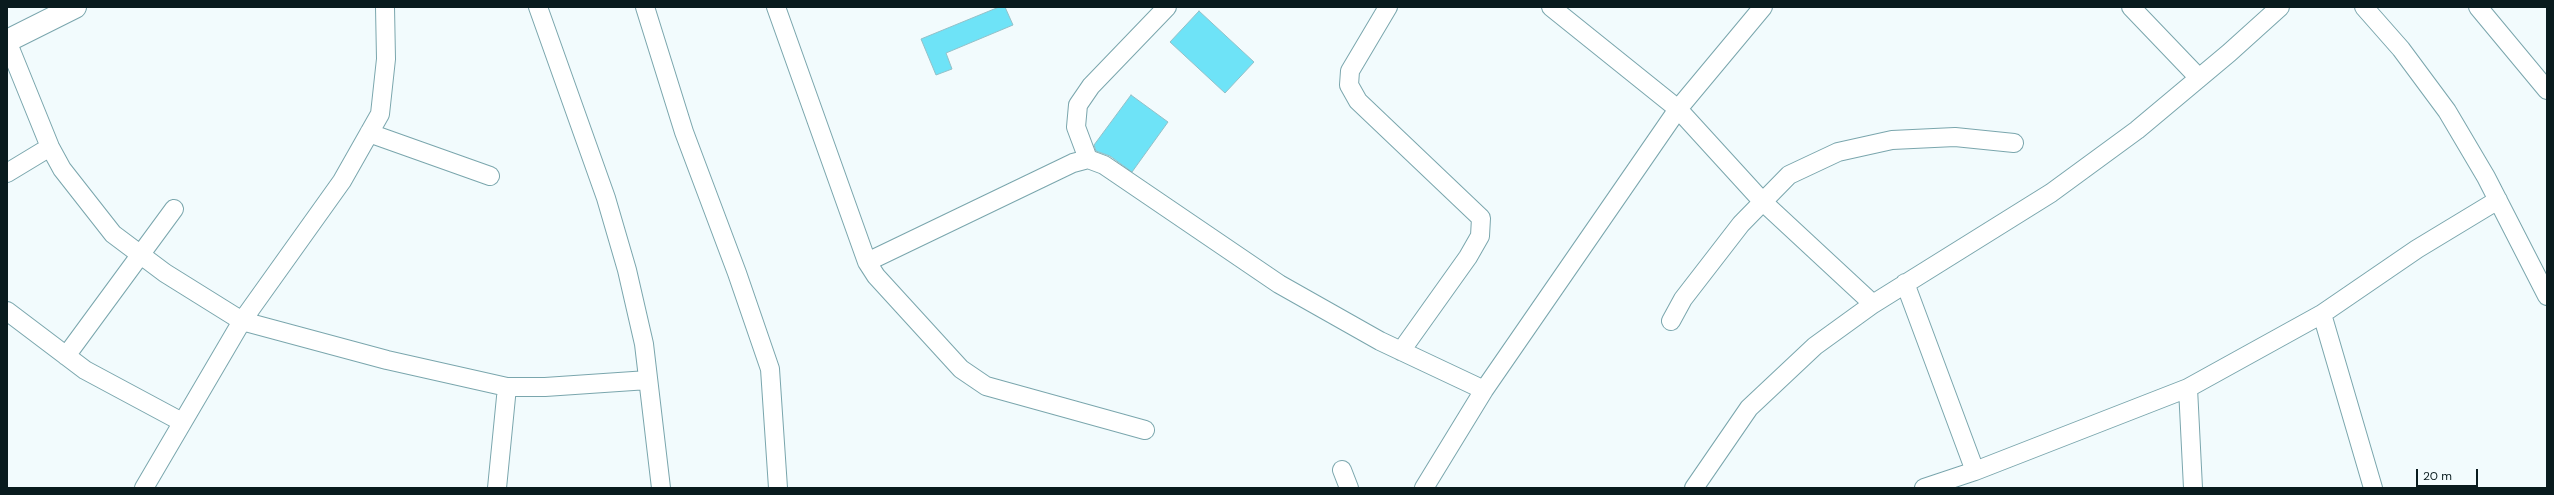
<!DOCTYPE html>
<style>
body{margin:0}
#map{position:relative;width:2554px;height:495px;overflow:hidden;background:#f2fbfd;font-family:"DM Sans",sans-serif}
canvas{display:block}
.frame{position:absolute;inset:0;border:8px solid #091b1e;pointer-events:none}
.scale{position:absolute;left:2416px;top:469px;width:62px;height:18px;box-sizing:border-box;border:2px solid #091b1e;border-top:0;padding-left:5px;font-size:12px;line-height:14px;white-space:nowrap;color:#091b1e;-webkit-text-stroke:3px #f2fbfd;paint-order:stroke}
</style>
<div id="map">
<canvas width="2554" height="495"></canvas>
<div class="frame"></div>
<div class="scale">20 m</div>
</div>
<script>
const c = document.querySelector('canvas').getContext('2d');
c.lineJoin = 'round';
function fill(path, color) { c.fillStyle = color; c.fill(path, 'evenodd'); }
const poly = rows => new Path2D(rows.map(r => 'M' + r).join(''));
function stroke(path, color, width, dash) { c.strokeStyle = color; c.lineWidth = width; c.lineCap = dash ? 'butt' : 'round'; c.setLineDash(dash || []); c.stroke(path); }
const building = poly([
 [999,7,1005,7,1013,25,946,53,952,69,936,75,921,39,999,7],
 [1199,11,1254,62,1225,93,1170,42,1199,11],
 [1131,95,1168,122,1132,172,1110,156,1096,151,1094,145,1131,95]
]);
const street = poly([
 [538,7,606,198,627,270,644,344,661,488],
 [645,7,684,132,737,273,770,369,778,488],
 [776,7,867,262,876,276,961,369,986,386,1145,430],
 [1388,7,1350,71,1349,85,1358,101,1481,218,1480,236,1468,257,1401,351],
 [1763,7,1678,109,1762,201,1873,304],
 [2131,7,2199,78],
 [2364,7,2401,49,2447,111,2486,177,2547,296],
 [2478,7,2547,90],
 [7,41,50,147,62,169,113,234,165,273,242,321,387,360,507,387,545,387,648,380],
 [369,133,490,176],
 [1088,159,1076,127,1078,105,1091,86,1167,7],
 [7,173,50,147],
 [867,262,1073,163,1088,159,1104,165,1279,284,1380,341,1484,390],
 [1905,283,1975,471],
 [7,311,85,370,182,422],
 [2322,314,2373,488],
 [1671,321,1683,299,1741,224,1789,175,1838,152,1892,140,1955,137,2014,143],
 [66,356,174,209],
 [2188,388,2193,488],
 [1342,470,1349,488],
 [144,488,242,321,342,181,380,114,386,59,385,7],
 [497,488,507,387],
 [1424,488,1484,390,1678,109,1551,7],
 [1694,488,1749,408,1815,346,1873,304,2051,193,2137,130,2229,53,2280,7],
 [1924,488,1975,471,2188,388,2322,314,2417,249,2498,200]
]);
const secondary = poly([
 [7,41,75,7]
]);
fill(building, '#6ee3f7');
stroke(building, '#93c0c8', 1);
stroke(street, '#7aa6ad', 20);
stroke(secondary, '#7aa6ad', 24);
stroke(street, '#fff', 18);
stroke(secondary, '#fff', 22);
</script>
